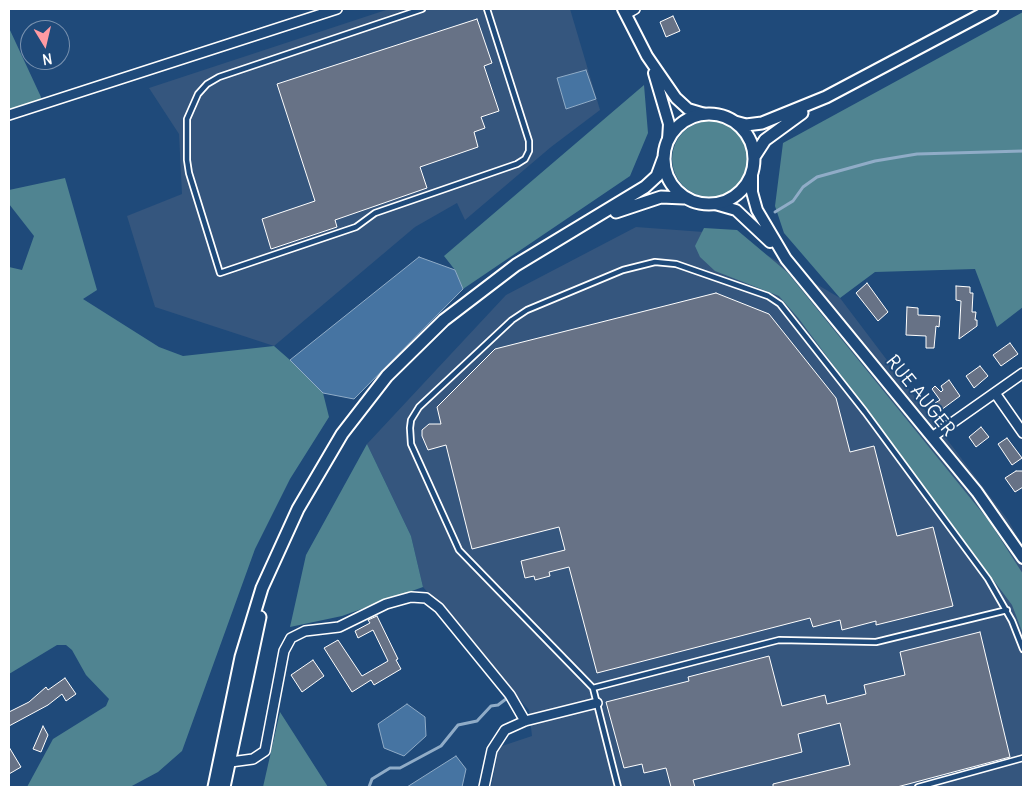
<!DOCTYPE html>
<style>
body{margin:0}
#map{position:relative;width:1032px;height:796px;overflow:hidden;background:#1f4a7a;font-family:Delius,sans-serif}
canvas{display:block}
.frame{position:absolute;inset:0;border:10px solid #fff;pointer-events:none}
.north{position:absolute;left:20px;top:20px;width:50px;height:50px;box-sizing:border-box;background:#1f4a7a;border:1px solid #7992af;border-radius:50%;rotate:171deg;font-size:14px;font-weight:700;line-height:20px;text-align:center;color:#fff}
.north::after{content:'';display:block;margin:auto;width:18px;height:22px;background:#ff9aa2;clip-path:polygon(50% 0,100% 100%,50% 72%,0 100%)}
</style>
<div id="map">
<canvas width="1032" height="796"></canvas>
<div class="frame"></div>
<div class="north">N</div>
</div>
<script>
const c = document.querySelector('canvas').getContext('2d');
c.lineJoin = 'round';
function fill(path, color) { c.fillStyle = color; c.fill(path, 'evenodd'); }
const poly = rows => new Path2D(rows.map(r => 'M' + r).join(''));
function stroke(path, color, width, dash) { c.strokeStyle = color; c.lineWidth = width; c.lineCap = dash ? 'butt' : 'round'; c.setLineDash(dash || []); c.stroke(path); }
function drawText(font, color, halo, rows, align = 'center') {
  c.font = font + ' Delius,sans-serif'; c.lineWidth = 4; c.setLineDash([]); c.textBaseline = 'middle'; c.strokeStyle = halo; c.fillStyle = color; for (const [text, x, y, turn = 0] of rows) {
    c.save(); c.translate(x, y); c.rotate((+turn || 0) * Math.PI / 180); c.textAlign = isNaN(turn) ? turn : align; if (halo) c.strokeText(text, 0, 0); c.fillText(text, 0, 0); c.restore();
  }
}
const built = poly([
 [389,9,570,9,600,110,551,147,465,220,457,203,415,227,274,346,155,307,127,216,182,194,179,134,149,88],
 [636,227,731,234,840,298,1008,520,1023,546,1023,787,491,787,499,747,532,736,529,710,423,587,411,536,367,444,506,295]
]);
const green = poly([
 [1023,12,1023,307,997,327,975,269,875,272,840,298,784,233,775,206,783,143],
 [9,28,41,97,40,101,9,110],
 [644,85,648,133,630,176,463,289,455,270,444,256],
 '672 159a38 38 0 1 1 76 0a38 38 0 1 1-76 0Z',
 [65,178,97,290,83,299,159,347,183,356,274,346,290,360,323,393,329,417,290,479,255,549,182,751,158,772,130,787,27,787,53,739,106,706,109,699,86,675,72,650,66,645,57,645,9,674,9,267,22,270,34,236,9,204,9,190],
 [704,228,737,230,787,272,989,521,1023,574,1023,634,1012,605,799,319,779,296,715,271,700,257,695,246],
 [367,444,411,536,423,587,342,616,290,627,306,555],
 [280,712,328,787,263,787]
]);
const water = poly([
 [586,70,596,99,566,109,557,78,586,70],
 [419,257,455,270,463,289,354,399,323,393,290,360,419,257],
 [407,704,425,717,426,736,404,756,384,748,378,724,407,704],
 [456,756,466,769,462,787,407,787,456,756]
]);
const stream = poly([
 [775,212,793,201,803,187,817,177,875,161,917,154,1023,151],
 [369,787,372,779,390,768,400,768,441,746,458,725,477,721,491,706,498,705,506,699]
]);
const building = poly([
 [673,16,680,31,666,37,660,22,673,16],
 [477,19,492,63,484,66,499,111,481,117,485,128,474,132,478,147,420,167,427,188,335,220,337,227,271,249,262,219,315,201,277,84,477,19],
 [867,283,888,312,878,321,856,293,867,283],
 [956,286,970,287,970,293,973,293,972,312,976,312,975,320,977,320,977,326,959,339,961,301,956,300,956,286],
 [716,293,769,314,836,398,850,452,874,446,897,536,933,527,953,606,876,625,876,621,842,630,840,620,813,627,810,618,597,673,569,567,549,572,550,576,535,580,534,576,525,578,521,561,565,550,559,527,472,549,446,445,428,450,422,436,422,430,429,424,441,424,437,407,495,349,716,293],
 [907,307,918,308,918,315,940,316,939,327,936,326,934,348,926,348,926,336,906,335,907,307],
 [1010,343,1018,354,1001,366,993,355,1010,343],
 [980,366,988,376,974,388,966,376,980,366],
 [949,380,960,396,941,410,935,403,940,400,932,389,935,386,941,392,943,390,941,386,949,380],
 [981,427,989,437,976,447,969,437,981,427],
 [1007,438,1022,458,1012,465,998,444,1007,438],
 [1016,471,1023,471,1023,487,1015,492,1005,478,1016,471],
 [377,616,398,659,396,660,401,669,374,685,371,680,352,692,324,648,338,640,362,676,388,661,373,630,358,638,355,631,370,623,368,620,377,616],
 [980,632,1010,757,897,787,773,787,773,784,850,765,840,723,798,734,802,752,693,780,695,787,671,787,666,768,644,773,642,764,624,768,606,702,689,681,688,677,769,656,782,706,825,695,827,704,866,694,864,685,905,675,900,652,980,632],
 [313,660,324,676,302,692,291,675,313,660],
 [65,678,76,694,66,701,62,694,48,705,9,726,9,712,29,702,46,687,48,690,65,678],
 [43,726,48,735,41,752,33,749,43,726],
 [9,747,21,767,9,774,9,747]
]);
const service = poly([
 [422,9,219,77,207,84,198,94,187,119,187,160,189,173,220,273,356,227,375,213,517,164,525,159,529,151,529,141,487,9],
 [593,688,459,550,411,444,410,428,411,420,419,407,512,320,527,310,623,270,655,262,676,264,768,296,780,304,865,412,988,579,1012,621,1023,649],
 [618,787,593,688,779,640,876,642,1007,610],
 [918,787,1023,758]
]);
const minor = poly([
 [626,14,635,9],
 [9,115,337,9],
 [995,393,1023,433],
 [932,437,1023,373],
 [223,763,253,759,265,751,284,651,291,638,305,631,339,627,386,604,411,597,426,598,439,608,510,695,525,721],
 [484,787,492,750,505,730,525,721,597,703]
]);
const tertiary = poly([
 [623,9,647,56,676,98,688,109,705,114],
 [654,73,669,124,668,140],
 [752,173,752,192,757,210,786,259,977,492,1023,558],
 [715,204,736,210,770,242]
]);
const secondary = poly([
 '664 159a45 45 0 1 1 90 0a45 45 0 1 1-90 0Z',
 [735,122,746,125,762,123,826,97,992,9],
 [754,157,765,140,802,113],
 [616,212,661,197,684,198],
 [214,787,241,657,262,588,298,509,342,434,387,376,444,320,516,265,645,187,657,176,664,157],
 [224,787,260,617]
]);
const streetNames = [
 ["RUE AUGER",920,396,51]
];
fill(built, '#35567e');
fill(green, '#508491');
fill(water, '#4674a2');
stroke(water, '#90acc7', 1);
stroke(stream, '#90acc7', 3);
fill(building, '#677286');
stroke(building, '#fff', 1);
stroke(service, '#fff', 8);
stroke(minor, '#fff', 12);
stroke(tertiary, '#fff', 14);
stroke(secondary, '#fff', 15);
stroke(service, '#1f4a7a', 4.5);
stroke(minor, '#1f4a7a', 9);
stroke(tertiary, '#1f4a7a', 10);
stroke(secondary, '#1f4a7a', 11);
drawText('18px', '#fff', '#1f4a7a', streetNames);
</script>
